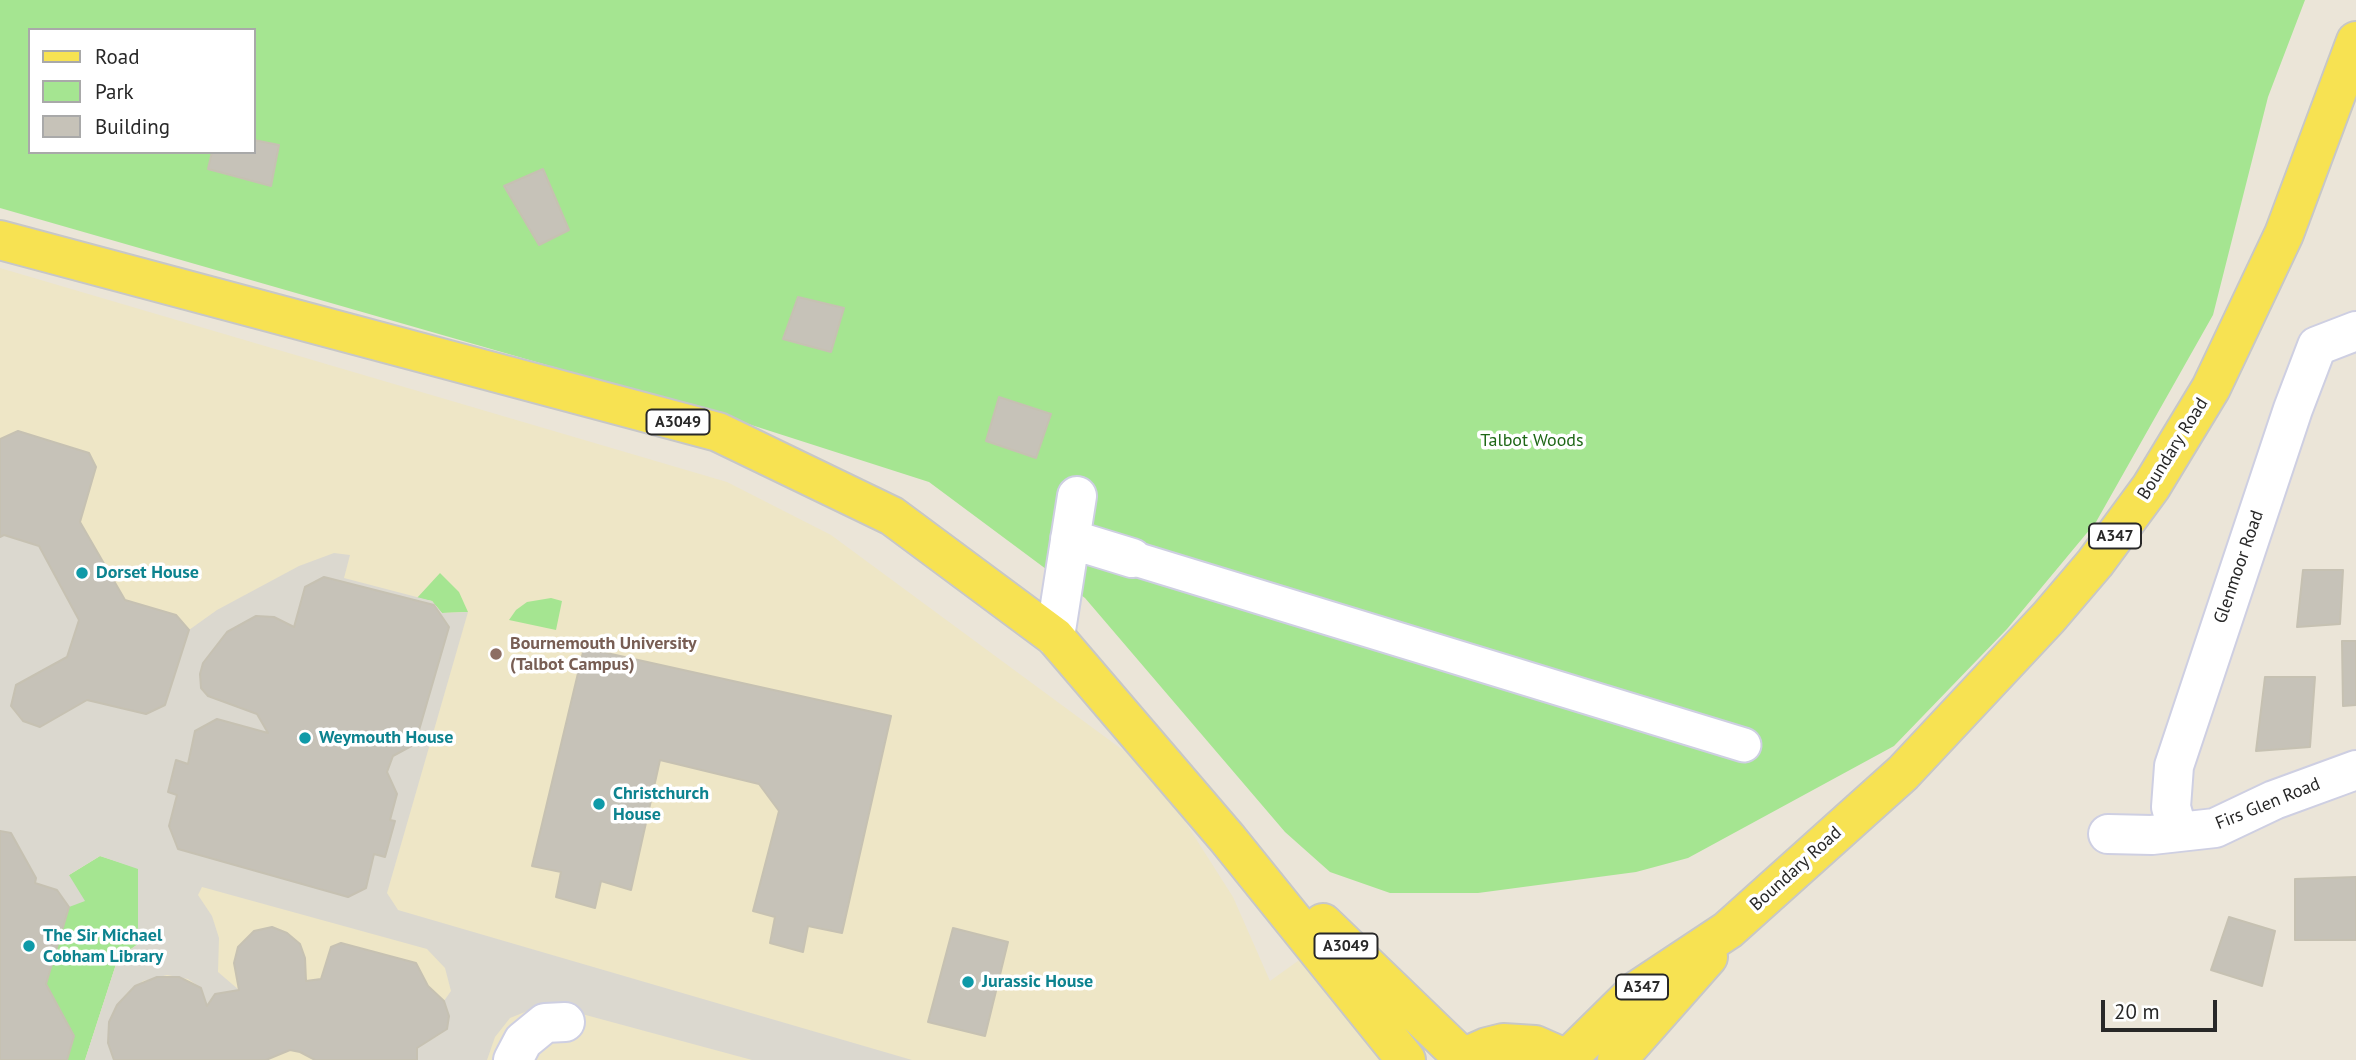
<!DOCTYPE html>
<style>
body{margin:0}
#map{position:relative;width:2356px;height:1060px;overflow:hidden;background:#ebe5d8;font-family:"PT Sans",sans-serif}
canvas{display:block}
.legend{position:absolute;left:28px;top:28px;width:228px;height:126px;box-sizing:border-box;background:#fff;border:2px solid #a9a9a9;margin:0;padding:9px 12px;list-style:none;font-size:21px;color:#282828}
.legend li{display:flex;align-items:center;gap:14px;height:35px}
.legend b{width:35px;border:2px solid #a9a9a9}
.scale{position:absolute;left:2101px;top:1000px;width:116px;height:32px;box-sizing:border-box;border:4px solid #282828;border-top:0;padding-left:9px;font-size:21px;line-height:24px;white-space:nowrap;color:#282828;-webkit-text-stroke:5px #fff;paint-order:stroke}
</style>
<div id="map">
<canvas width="2356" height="1060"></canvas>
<ul class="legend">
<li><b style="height:9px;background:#f7e252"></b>Road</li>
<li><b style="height:19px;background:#a5e591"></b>Park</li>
<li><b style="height:19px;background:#c6c2b8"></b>Building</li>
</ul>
<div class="scale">20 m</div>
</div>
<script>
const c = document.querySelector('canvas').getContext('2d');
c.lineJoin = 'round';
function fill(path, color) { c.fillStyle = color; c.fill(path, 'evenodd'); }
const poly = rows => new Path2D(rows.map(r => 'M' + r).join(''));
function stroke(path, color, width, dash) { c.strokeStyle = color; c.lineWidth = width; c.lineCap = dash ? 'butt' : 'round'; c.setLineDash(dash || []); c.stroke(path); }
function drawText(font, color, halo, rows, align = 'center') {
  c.font = font + ' "PT Sans",sans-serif'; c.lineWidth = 7; c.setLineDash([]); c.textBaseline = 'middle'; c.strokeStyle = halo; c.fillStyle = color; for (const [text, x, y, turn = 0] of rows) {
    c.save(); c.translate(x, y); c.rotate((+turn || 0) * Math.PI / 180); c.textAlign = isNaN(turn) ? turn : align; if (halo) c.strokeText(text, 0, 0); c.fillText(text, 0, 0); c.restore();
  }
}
const education = poly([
 [0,268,727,482,831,535,1154,773,1233,897,1270,981,1316,948,1406,1060,0,1060]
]);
const green = poly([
 [0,0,2305,0,2268,97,2213,315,2096,522,2007,629,1894,746,1688,858,1636,872,1478,893,1390,893,1330,872,1285,832,1085,598,929,482,714,413,0,208],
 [30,30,254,30,254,152,30,152],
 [440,573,459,592,468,612,442,613,432,601,417,598],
 [551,598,562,601,556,630,509,620,516,610,527,602],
 [100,856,138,868,138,944,118,958,85,1060,67,1060,74,1036,46,984,69,907,69,875]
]);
const plaza = poly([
 [4,535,39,546,79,620,67,657,16,685,11,707,23,721,40,727,87,700,146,714,165,705,189,630,217,610,299,566,334,553,350,555,344,578,432,601,442,613,468,612,387,893,398,910,912,1060,752,1060,545,1004,510,1018,495,1037,487,1060,417,1060,417,1048,441,1034,449,1021,444,1001,451,991,445,968,427,949,202,887,198,895,212,916,219,938,218,972,239,990,215,994,207,1006,201,988,188,979,167,975,143,981,127,993,111,1017,108,1043,114,1060,85,1060,118,958,138,944,138,869,100,856,69,875,85,901,69,907,54,889,35,883,36,878,11,833,0,831,0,537],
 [324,577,434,605,449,627,415,744,393,756,387,772,397,793,390,820,395,822,385,857,374,854,366,888,348,897,178,849,169,826,177,795,168,791,176,761,188,764,196,731,217,719,268,733,257,714,208,696,201,688,200,674,203,663,227,632,256,616,274,617,294,627,305,587]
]);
const building = poly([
 [254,140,279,145,271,186,208,169,212,152,254,152,254,140],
 [543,169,569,230,539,245,504,186,543,169],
 [798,297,844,308,831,352,783,339,798,297],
 [999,397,1051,414,1036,458,986,441,999,397],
 [18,431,89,453,96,467,80,522,125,600,176,615,189,630,165,705,146,714,87,700,40,727,23,721,11,706,16,685,67,657,79,620,39,546,4,535,0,537,0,439,18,431],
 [2303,570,2343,570,2340,624,2297,627,2303,570],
 [324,577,434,605,449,627,415,744,393,756,387,772,397,794,390,820,395,821,385,857,374,854,366,888,348,897,178,849,169,826,177,795,168,792,176,760,188,764,195,731,217,719,268,733,257,714,208,696,201,688,200,674,203,663,227,632,256,616,274,617,294,627,305,587,324,577],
 [2342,641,2356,641,2356,705,2343,706,2342,641],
 [584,648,891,716,842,933,808,926,803,952,770,943,775,917,753,911,779,811,759,784,660,760,631,890,601,881,595,908,556,897,561,872,532,866,584,648],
 [2265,677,2315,677,2310,747,2256,751,2265,677],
 [0,831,11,833,36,878,35,883,57,890,69,907,46,984,74,1036,67,1060,0,1060,0,831],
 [2356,877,2356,940,2295,940,2295,879,2356,877],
 [2229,917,2275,931,2262,986,2211,970,2229,917],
 [272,927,287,933,300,944,305,958,306,981,321,979,331,947,341,943,416,963,428,986,444,1001,449,1016,447,1029,417,1048,417,1060,315,1060,300,1052,290,1050,266,1060,114,1060,108,1043,109,1022,117,1005,135,986,157,977,179,977,201,988,207,1006,215,994,239,990,234,963,238,947,254,931,272,927],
 [953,928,1008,942,985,1036,928,1022,953,928]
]);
const pedestrian = poly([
 [1132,558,1744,745]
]);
const minor = poly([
 [1070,539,1132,558],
 [1055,637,1077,496],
 [2178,832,2171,807,2174,766,2293,409,2317,346,2356,331],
 [2108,834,2152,835,2215,828,2274,800,2356,770],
 [513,1060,523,1041,545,1023,565,1022]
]);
const primary = poly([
 [0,240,718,432,892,516,1055,637,1227,838,1406,1060],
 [1323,923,1462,1057],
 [1567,1059,1636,991,1728,930,1903,773,2049,617,2095,563,2151,487,2211,388,2284,234,2356,41],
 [1458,1060,1487,1047,1503,1043,1535,1045,1569,1060],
 [1617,1060,1708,957]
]);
const markers = [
 [82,573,7,"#0f9aa8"],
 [496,654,7,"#8d6e63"],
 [305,738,7,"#0f9aa8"],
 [599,804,7,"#0f9aa8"],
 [29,946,7,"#0f9aa8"],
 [968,982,7,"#0f9aa8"]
];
const shields = [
 [678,422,63],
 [2115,536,52],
 [1346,946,63],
 [1642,987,52]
];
const shieldNames = [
 ["A3049",678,422],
 ["A347",2115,536],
 ["A3049",1346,946],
 ["A347",1642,987]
];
const parkNames = [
 ["Talbot Woods",1532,441]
];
const streetNames = [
 ["Boundary Road",2173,449,-58],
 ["Glenmoor Road",2239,567,-71],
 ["Firs Glen Road",2268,804,-22],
 ["Boundary Road",1796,869,-42]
];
const cultureNames = [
 ["Dorset House",96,573],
 ["Weymouth House",319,738],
 ["Christchurch",613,794],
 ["House",613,815],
 ["The Sir Michael",43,936],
 ["Cobham Library",43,957],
 ["Jurassic House",982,982]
];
const educationNames = [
 ["Bournemouth University",510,644],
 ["(Talbot Campus)",510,665]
];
fill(education, '#eee6c6');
fill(green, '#a5e591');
fill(plaza, '#dbd8cf');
fill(building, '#c6c2b8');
stroke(building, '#c6c1b2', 2);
stroke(pedestrian, '#cecfe2', 37);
stroke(minor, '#cecfe2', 42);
stroke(primary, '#c7c7c7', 42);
stroke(pedestrian, '#fff', 33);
stroke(minor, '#fff', 38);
stroke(primary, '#f7e252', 38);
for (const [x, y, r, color] of markers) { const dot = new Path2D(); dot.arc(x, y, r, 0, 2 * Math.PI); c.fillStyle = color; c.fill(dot); stroke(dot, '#fff', 2.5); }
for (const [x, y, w] of shields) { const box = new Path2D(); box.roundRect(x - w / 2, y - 12.5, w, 25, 5); c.fillStyle = '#fff'; c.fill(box); stroke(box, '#282828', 2); }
drawText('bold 16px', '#282828', null, shieldNames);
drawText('18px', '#1e6716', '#fff', parkNames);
drawText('18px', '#282828', '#fff', streetNames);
drawText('bold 18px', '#0d838f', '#fff', cultureNames, 'left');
drawText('bold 18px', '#785e54', '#fff', educationNames, 'left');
</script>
